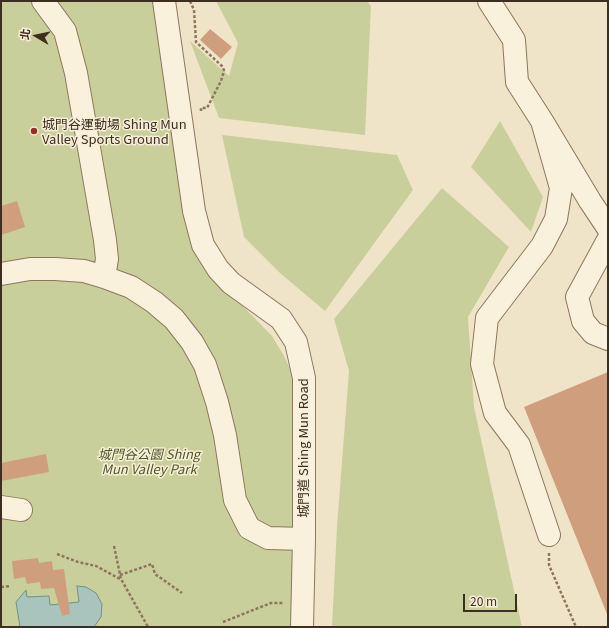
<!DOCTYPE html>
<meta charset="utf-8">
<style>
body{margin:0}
#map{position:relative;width:609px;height:628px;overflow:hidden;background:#f0e4c8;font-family:Georgia,"Noto Sans TC",serif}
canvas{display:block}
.frame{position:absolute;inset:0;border:2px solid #3d2e20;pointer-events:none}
.north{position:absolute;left:16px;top:16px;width:40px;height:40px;-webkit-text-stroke:3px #f7eed8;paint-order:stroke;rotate:279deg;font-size:11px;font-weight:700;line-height:16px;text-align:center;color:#3d2e20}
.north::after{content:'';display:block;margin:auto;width:14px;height:18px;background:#3d2e20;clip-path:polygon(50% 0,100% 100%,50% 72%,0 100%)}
.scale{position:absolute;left:463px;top:594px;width:54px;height:18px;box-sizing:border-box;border:2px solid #3d2e20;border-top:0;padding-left:5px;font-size:12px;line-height:14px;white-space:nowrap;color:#3d2e20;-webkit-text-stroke:3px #f7eed8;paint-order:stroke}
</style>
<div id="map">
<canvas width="609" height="628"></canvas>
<div class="frame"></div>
<div class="north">北</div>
<div class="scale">20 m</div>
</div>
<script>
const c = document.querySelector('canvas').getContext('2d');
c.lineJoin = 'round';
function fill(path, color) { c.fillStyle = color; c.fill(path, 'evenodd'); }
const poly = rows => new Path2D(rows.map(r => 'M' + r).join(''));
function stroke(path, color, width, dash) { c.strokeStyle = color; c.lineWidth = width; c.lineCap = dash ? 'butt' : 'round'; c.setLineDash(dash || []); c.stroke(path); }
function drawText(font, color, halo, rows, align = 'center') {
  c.font = font + ' Georgia,"Noto Sans TC",serif'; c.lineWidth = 3; c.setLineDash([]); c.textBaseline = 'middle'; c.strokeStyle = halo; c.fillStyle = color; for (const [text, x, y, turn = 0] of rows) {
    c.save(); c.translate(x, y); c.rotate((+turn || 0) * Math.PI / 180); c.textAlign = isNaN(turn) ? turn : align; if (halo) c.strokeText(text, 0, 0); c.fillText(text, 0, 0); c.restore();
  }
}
const green = poly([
 [1,1,156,1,182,187,225,288,272,336,284,356,295,380,296,627,1,627],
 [216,1,367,1,371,6,365,135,219,118,190,41,229,76,238,43],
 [500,121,543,197,531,232,471,167],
 [222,135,397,155,413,190,325,311,280,273,244,237],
 [442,188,509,247,468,317,474,407,522,627,332,627,337,526,349,371,334,319]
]);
const water = poly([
 [77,586,86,587,96,593,102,604,101,617,94,627,20,627,16,602,26,590,27,597,49,596,50,605,79,602,77,586]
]);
const building = poly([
 [210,29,232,47,221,59,200,40],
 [17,201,25,227,1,235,1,206],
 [608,372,608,614,607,614,524,407],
 [46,454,49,472,1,481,1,463],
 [38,558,39,563,52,561,53,570,64,569,70,614,62,616,54,588,41,589,40,582,27,584,25,577,14,579,12,561]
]);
const path = poly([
 [190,1,194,10,196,42,223,67,224,71,221,81,207,108,201,108,201,111],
 [114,546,121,579,148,627],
 [549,553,549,565,576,627],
 [57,554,78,562,96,566,120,579],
 [120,575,152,564,155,574,182,593],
 [1,587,11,586],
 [223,622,271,603,284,603]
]);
const minor = poly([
 [43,1,65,31,76,73,105,240,107,259,104,277],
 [164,1,194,211,203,245,218,269,231,283,281,319,296,342,304,378,304,539,302,627],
 [489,1,514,40,517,82,542,121,590,201,608,228],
 [542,121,561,188,556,219,542,246,487,318,482,364,495,413,519,445,549,535],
 [608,240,577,297,583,321,593,333,608,339],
 [1,274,30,269,55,269,84,271,104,277,131,287,154,302,174,319,192,342,205,365,217,402,225,435,235,500,249,528,268,538,304,539],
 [1,507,21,510]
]);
const markers = [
 [34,131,4,"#9e2a2b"]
];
const poiNames = [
 ["城門谷運動場 Shing Mun",42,124],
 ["Valley Sports Ground",42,139]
];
const streetNames = [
 ["城門道 Shing Mun Road",303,448,-90]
];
const parkNames = [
 ["城門谷公園 Shing",149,454],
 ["Mun Valley Park",149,469]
];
fill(green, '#c9cf9b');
fill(water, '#a9c4bc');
stroke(water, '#6f938a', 1);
fill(building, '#cf9f7d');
stroke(minor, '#8d765c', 24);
stroke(path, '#8d765c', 2.5, [3, 2]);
stroke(minor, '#faf1dc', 22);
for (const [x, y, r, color] of markers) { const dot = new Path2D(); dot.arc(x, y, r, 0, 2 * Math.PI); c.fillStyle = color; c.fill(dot); stroke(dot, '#f7eed8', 1.5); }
drawText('13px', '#3d2e20', '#f7eed8', poiNames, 'left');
drawText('13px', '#3d2e20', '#f7eed8', streetNames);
drawText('italic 13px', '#4d5a26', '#f7eed8', parkNames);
</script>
